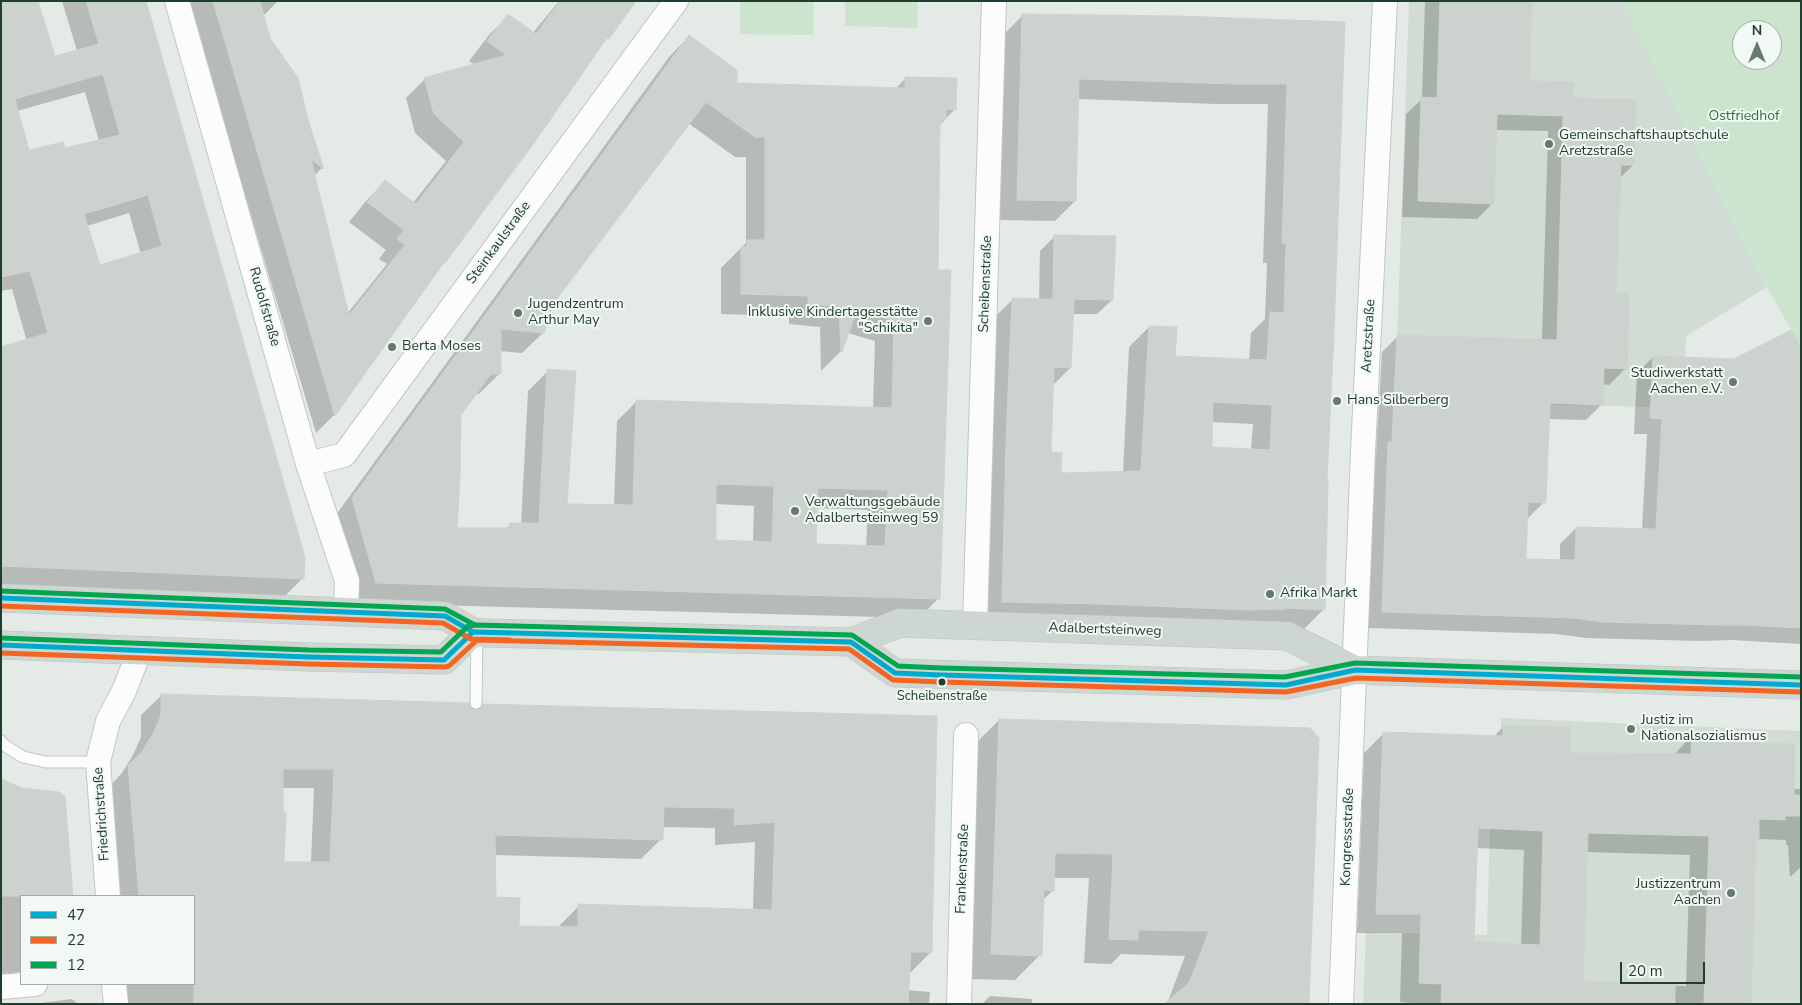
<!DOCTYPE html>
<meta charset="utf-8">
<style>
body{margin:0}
#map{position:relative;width:1802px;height:1005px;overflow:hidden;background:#e4eae5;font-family:"Nunito Sans",sans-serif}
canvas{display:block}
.frame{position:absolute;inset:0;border:2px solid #203e2e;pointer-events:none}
.legend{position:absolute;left:20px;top:895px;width:175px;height:90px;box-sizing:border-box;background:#f2f9f4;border:1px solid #9eaea5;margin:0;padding:6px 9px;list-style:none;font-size:15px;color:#203e2e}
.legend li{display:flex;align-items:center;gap:10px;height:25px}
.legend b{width:25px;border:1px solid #9eaea5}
.north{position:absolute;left:1732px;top:20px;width:50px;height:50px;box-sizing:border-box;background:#f2f9f4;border:1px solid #9eaea5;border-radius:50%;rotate:0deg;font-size:14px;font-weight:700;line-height:20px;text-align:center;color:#203e2e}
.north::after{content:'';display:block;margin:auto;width:18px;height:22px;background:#657a6e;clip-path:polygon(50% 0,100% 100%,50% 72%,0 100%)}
.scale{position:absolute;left:1620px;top:962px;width:85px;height:22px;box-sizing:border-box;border:2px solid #203e2e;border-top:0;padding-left:6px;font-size:15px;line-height:18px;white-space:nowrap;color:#203e2e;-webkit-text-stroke:4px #f2f9f4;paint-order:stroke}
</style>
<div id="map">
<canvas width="1802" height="1005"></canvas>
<div class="frame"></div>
<ul class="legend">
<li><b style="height:6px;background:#00a9ce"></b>47</li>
<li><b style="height:6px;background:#f26522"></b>22</li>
<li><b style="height:6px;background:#00a651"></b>12</li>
</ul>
<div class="north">N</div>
<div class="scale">20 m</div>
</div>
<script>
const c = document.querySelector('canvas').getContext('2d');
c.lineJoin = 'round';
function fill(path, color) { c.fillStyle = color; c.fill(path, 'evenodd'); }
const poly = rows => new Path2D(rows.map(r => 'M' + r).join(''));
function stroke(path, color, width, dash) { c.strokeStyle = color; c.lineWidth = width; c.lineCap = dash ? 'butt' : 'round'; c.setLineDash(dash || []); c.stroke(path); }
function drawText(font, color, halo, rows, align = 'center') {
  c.font = font + ' "Nunito Sans",sans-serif'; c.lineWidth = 4; c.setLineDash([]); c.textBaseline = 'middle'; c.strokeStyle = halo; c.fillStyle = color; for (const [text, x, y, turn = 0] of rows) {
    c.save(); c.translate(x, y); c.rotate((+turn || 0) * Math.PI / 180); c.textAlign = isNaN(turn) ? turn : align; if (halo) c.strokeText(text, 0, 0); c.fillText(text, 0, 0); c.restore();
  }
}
const built = poly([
 [1409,1,1622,1,1767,287,1686,336,1683,408,1395,400],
 [1501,718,1801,731,1801,1004,1363,1004,1366,932,1487,935,1491,786,1501,784]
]);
const green = poly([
 [740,1,814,1,813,35,740,34],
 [845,1,918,1,917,28,845,26],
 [1622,1,1801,1,1801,348,1767,287],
 [1742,30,1772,30,1772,60,1742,60],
 [1795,744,1801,744,1801,795,1794,795]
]);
const shadow = poly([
 [1,1,54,58,77,51,62,1,144,1,302,579,284,597,1,585,1,348,27,342,12,289,1,291],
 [85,92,99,141,64,149,28,152,17,111],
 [129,213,141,254,99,266,87,226],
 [187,1,275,1,276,3,263,16,269,38,308,123,322,168,314,176,347,314,387,264,379,259,386,250,349,222,366,201,385,181,413,203,446,161,415,133,406,98,425,79,475,65,469,61,489,35,508,16,532,34,559,1,636,1,602,44,334,415,316,433],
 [1425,1,1530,1,1528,82,1572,99,1633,165,1619,179,1615,294,1625,369,1609,385,1602,384,1602,404,1586,420,1548,419,1544,502,1528,518,1527,518,1525,560,1560,561,1560,544,1576,528,1642,530,1647,434,1634,434,1637,373,1653,357,1801,429,1801,644,1731,640,1701,641,1586,638,1556,634,1367,628,1372,459,1376,455,1382,352,1398,336,1542,340,1548,131,1496,130,1493,203,1477,219,1402,217,1406,114,1422,99],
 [1022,16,1343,23,1325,480,1323,610,1303,630,983,622,993,319,1013,299,1039,300,1040,251,1055,236,1112,300,1097,314,1072,314,1070,368,1052,386,1049,454,1060,474,1123,473,1129,347,1149,327,1174,357,1249,361,1251,333,1265,319,1267,263,1263,263,1268,104,1216,104,1078,99,1075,201,1055,221,997,220,1002,36],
 [1211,422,1253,424,1251,450,1210,448],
 [689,36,736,84,895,89,906,78,955,109,939,126,936,271,939,598,919,618,356,603,333,519,669,57],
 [688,123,735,157,746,157,746,243,721,268,721,314,789,316,789,324,820,327,821,371,841,351,848,333,875,341,873,408,637,401,617,421,614,506,566,506,548,371,528,391,521,524,511,524,505,529,456,529,459,415,475,394,479,394,499,374,499,351,522,353,543,333,552,304],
 [715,504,754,506,753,543,715,541],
 [816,508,868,510,866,547,815,546],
 [162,695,469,708,478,711,484,705,936,718,931,952,911,972,908,972,907,990,930,992,929,1004,126,1004,124,984,194,984,194,896,117,896,109,787,122,773,134,753,141,737,141,715],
 [282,788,314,788,311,863,283,863],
 [662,827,715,828,715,845,755,842,753,911,579,906,559,926,559,928,518,927,494,898,494,855,641,859,661,839],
 [999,720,1307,1004,1167,1004,1185,956,1121,954,1111,964,1084,963,1089,878,1053,878,1053,890,1043,900,1040,955,1015,980,967,979,974,745],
 [1503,727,1570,754,1673,756,1693,734,1760,744,1793,789,1801,789,1801,867,1790,877,1788,845,1786,845,1786,840,1758,839,1754,844,1750,1004,1423,1004,1400,1002,1402,933,1357,933,1364,753,1383,734,1493,737],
 [1476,848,1524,850,1521,946,1472,943],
 [1586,852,1690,855,1686,986,1582,983],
 [1,779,22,789,64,798,72,896,21,896,21,972,1,974],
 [990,996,1032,999,1032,1004,982,1004],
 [72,999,78,1004,33,1004]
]);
const building = poly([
 [1,1,38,1,55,56,99,44,86,1,146,1,305,557,304,579,1,566,1,347,48,333,30,271,1,277,1,1],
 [103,74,120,135,65,148,63,142,29,150,15,99,103,74],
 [148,195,162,246,100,265,84,214,148,195],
 [213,1,260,1,270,38,298,78,309,123,324,169,311,159,349,315,405,245,397,239,404,230,367,202,385,180,416,204,464,142,434,114,424,78,506,55,487,41,508,14,536,34,560,1,636,1,609,39,607,38,534,143,445,263,444,262,335,416,213,1],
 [1440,1,1532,1,1529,81,1574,82,1573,98,1636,100,1634,165,1621,165,1616,293,1629,294,1627,369,1604,368,1603,405,1550,403,1546,503,1528,502,1526,559,1575,560,1576,527,1656,529,1662,419,1650,418,1653,356,1734,359,1791,330,1801,348,1801,628,1747,625,1718,625,1603,622,1573,618,1382,612,1388,442,1392,442,1397,335,1557,340,1563,116,1497,114,1494,204,1418,201,1421,97,1437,98,1440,1],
 [1022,14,1178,16,1345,22,1334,334,1327,479,1328,479,1325,610,1286,608,1286,609,1248,610,1100,604,1002,602,1006,442,1012,298,1074,300,1071,368,1054,367,1051,452,1062,453,1061,473,1141,471,1149,326,1177,327,1175,356,1267,360,1270,312,1284,313,1286,244,1282,243,1287,84,1236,84,1079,79,1076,201,1017,200,1022,14],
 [1213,402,1272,405,1270,450,1212,447,1213,402],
 [689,35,737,70,737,83,905,88,905,77,957,78,956,110,946,109,946,119,942,119,942,124,940,124,938,270,951,270,940,599,376,583,352,498,689,35],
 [706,102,755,137,765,137,765,240,747,240,747,247,741,247,741,294,808,296,808,304,839,307,841,351,842,352,857,309,894,321,892,408,636,400,633,505,567,504,576,371,547,369,539,523,510,523,508,528,457,528,460,479,461,415,491,374,501,374,501,329,544,333,553,304,706,102],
 [716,484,774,486,772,542,716,540,716,484],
 [818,488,888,490,885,546,816,544,818,488],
 [1054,235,1116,236,1113,300,1053,299,1054,235],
 [161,694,469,703,470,707,475,710,480,709,483,704,937,716,932,952,911,952,908,1004,194,1004,194,896,139,896,128,765,141,753,154,732,161,715,161,694],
 [283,769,334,769,330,862,284,862,286,812,283,812,283,769],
 [664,807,735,808,734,825,775,822,772,910,578,904,578,927,519,926,520,898,496,897,495,835,663,840,664,807],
 [999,719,1310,728,1319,738,1309,1004,1164,1004,1189,983,1209,931,1138,930,1138,940,1109,939,1113,854,1055,853,1054,891,1044,890,1042,956,991,954,999,719],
 [1503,726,1571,727,1571,753,1691,754,1692,733,1761,736,1761,743,1795,744,1794,795,1801,795,1801,816,1785,816,1785,820,1759,819,1759,841,1756,841,1751,1004,1704,1004,1709,836,1588,833,1583,981,1675,984,1675,1004,1441,1004,1442,984,1419,983,1421,914,1376,914,1383,732,1502,736,1503,726],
 [1478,828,1543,831,1540,945,1474,942,1478,828],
 [1,779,22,788,59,792,65,797,73,896,1,896,1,779]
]);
const service = poly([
 [476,703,477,633],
 [1,741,4,745,23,757,46,762,98,762]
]);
const minor = poly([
 [177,1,308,464,347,581,346,612],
 [308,464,344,455,676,1],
 [975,626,994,1],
 [108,896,98,762,108,721,124,691,140,650],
 [114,984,116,1004],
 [1,987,35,984],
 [959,1004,966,735],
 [1341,1004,1363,452,1385,1]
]);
const primary = poly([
 [1,598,445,616,473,632,488,633,851,642,900,623,1287,636,1355,670],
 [851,642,895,673,1286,685,1355,670,1801,685],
 [1,645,309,657,444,660,473,632]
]);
const bus1 = poly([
 [1,598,445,616,473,632,510,633],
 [1,645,309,657,444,660,473,632,477,632,851,642,895,673,941,675,1286,685,1355,670,1801,685]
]);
const bus2 = poly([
 [1,606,443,623,471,639,510,640],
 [1,653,309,664,445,667,449,666,477,640,849,649,893,680,941,682,1286,692,1356,678,1801,692]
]);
const bus3 = poly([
 [1,591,445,609,475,625,510,626],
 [1,638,309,650,441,652,468,626,477,625,852,635,898,666,941,668,1285,677,1355,663,1801,677]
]);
const markers = [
 [1549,144,5,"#657a6e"],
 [518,313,5,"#657a6e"],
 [928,321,5,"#657a6e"],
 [392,347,5,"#657a6e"],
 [1733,382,5,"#657a6e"],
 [1337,401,5,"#657a6e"],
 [795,511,5,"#657a6e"],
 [1270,594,5,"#657a6e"],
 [942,682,4.5,"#203e2e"],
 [1631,729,5,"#657a6e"],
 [1731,893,5,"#657a6e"]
];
const busNames = [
 ["Scheibenstraße",942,697]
];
const parkNames = [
 ["Ostfriedhof",1744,117]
];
const poiNames = [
 ["Gemeinschaftshauptschule",1559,136],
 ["Aretzstraße",1559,152],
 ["Jugendzentrum",528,305],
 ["Arthur May",528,321],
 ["Inklusive Kindertagesstätte",918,313,"right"],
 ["\"Schikita\"",918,329,"right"],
 ["Berta Moses",402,347],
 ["Studiwerkstatt",1723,374,"right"],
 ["Aachen e.V.",1723,390,"right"],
 ["Hans Silberberg",1347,401],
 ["Verwaltungsgebäude",805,503],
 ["Adalbertsteinweg 59",805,519],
 ["Afrika Markt",1280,594],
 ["Justiz im",1641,721],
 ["Nationalsozialismus",1641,737],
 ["Justizzentrum",1721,885,"right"],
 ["Aachen",1721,901,"right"]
];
const streetNames = [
 ["Steinkaulstraße",499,243,-54],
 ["Scheibenstraße",986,284,-88],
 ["Rudolfstraße",264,307,74],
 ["Aretzstraße",1369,336,-87],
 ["Adalbertsteinweg",1105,630,2],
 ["Friedrichstraße",102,814,-94],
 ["Kongressstraße",1348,837,-88],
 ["Frankenstraße",963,869,-88]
];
fill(built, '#d1dcd4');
fill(green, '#cce4cd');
fill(shadow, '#0003');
fill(building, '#ccd3ce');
stroke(building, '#cdd3ce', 1);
stroke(service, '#c1c7c2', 13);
stroke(minor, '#c1c7c2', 26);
stroke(primary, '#bcc6c0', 29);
stroke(service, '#fbfcfb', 11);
stroke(minor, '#fbfcfb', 24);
stroke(primary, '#cdd6d1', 28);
stroke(bus1, '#00a9ce', 5);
stroke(bus2, '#f26522', 5);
stroke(bus3, '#00a651', 5);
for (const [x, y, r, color] of markers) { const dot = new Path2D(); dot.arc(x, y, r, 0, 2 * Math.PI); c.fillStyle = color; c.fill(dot); stroke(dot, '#f2f9f4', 2); }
drawText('13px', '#203e2e', '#f2f9f4', busNames);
drawText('14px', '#287832', '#f2f9f4', parkNames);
drawText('14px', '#203e2e', '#f2f9f4', poiNames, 'left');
drawText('14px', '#203e2e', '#f2f9f4', streetNames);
</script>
